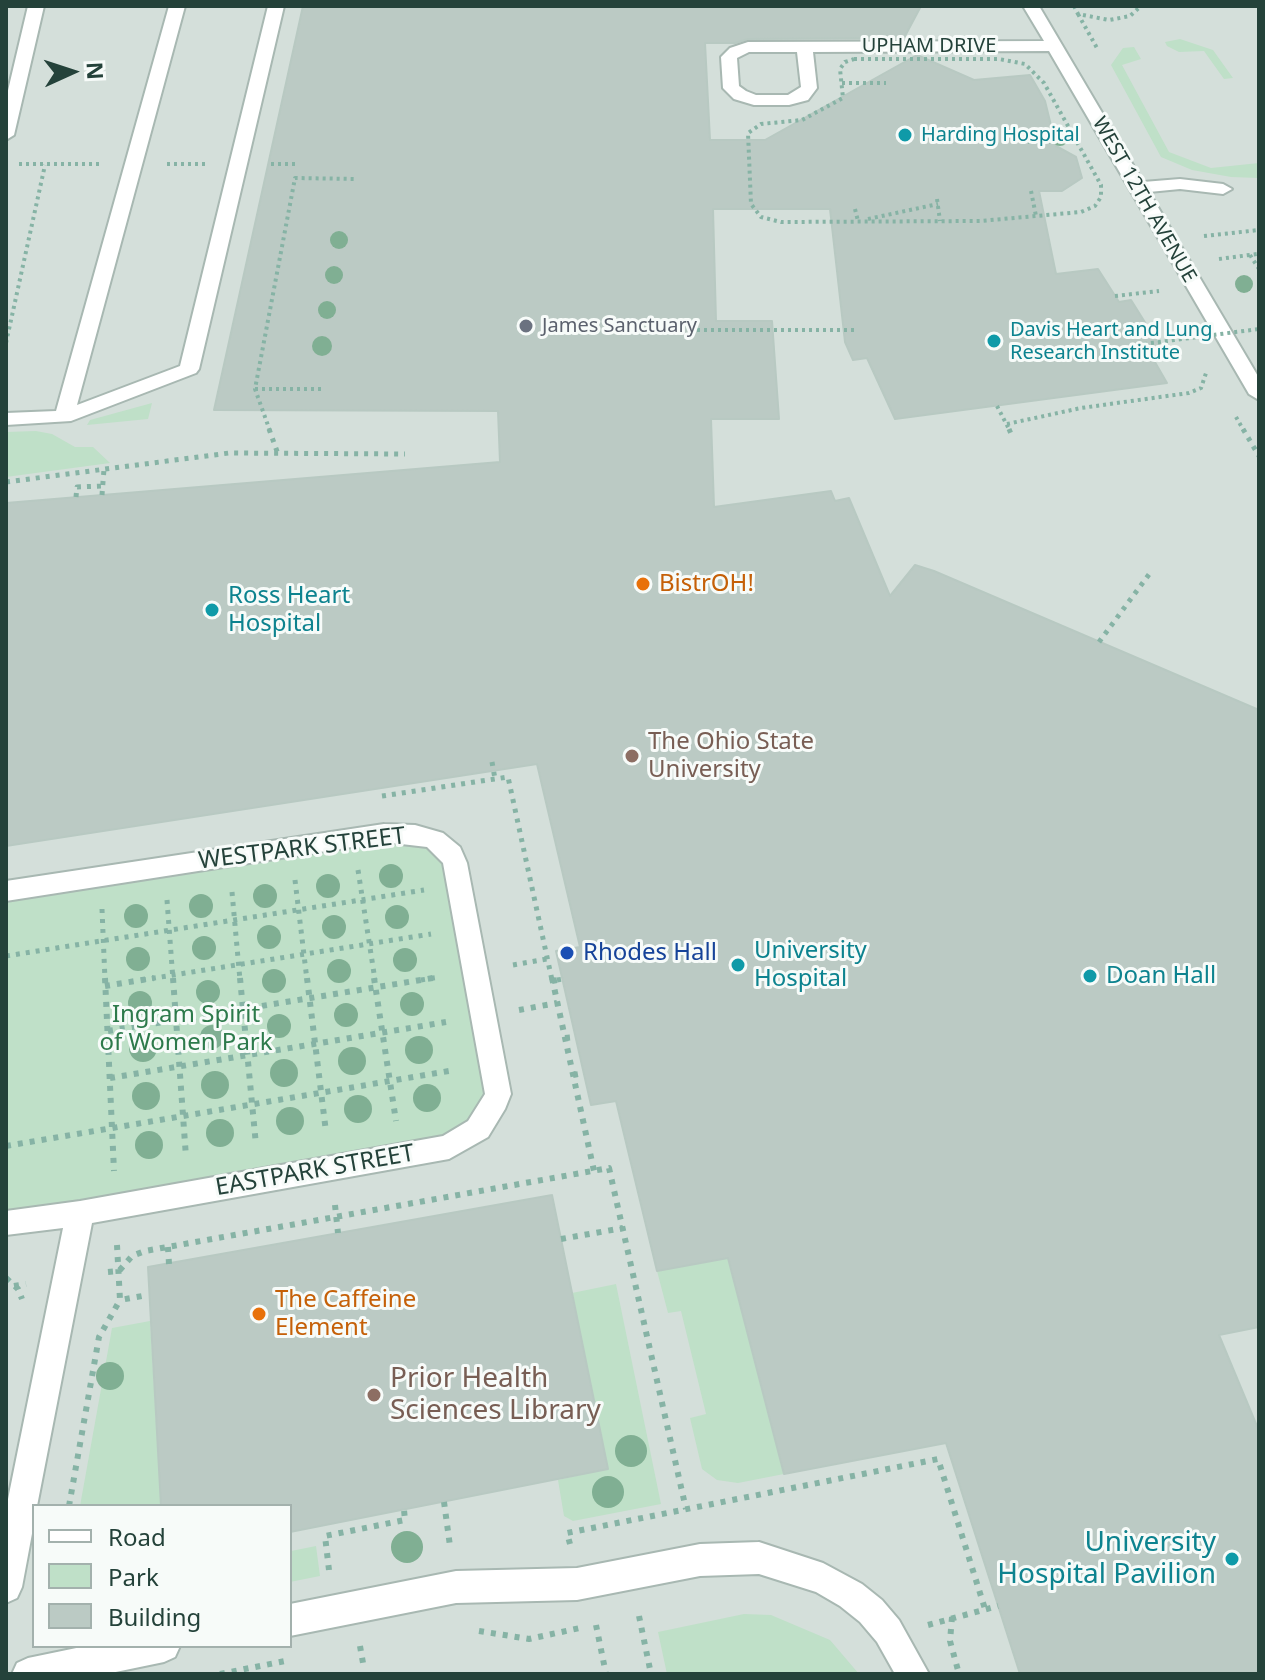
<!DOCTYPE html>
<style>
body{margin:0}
#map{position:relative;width:1265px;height:1680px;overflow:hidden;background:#e6efeb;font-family:"Noto Sans",sans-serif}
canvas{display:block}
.frame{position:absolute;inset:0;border:8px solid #24423a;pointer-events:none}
.legend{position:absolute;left:32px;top:1504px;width:260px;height:144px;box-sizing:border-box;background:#f7fbf9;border:2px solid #a3b1ad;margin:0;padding:10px 14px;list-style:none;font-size:24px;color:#24423a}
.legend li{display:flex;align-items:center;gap:16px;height:40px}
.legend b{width:40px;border:2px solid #a3b1ad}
.north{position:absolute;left:32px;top:32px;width:80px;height:80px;-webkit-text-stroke:6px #f7fbf9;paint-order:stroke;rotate:87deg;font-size:22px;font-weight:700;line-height:32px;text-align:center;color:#24423a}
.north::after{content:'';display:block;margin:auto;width:28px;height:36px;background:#24423a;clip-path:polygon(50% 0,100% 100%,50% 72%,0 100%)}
</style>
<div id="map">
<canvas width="1265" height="1680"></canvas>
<div class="frame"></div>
<ul class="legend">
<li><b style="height:10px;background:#fff"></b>Road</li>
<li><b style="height:22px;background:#bfe0c8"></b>Park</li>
<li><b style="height:22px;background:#bbcac4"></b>Building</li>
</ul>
<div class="north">N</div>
</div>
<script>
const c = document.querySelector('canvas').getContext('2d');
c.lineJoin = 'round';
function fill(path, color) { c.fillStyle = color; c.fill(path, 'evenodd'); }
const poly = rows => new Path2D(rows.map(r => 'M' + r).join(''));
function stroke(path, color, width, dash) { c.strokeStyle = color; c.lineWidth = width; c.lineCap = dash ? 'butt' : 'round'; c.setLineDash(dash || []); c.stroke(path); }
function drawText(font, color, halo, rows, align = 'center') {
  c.font = font + ' "Noto Sans",sans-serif'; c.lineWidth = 6; c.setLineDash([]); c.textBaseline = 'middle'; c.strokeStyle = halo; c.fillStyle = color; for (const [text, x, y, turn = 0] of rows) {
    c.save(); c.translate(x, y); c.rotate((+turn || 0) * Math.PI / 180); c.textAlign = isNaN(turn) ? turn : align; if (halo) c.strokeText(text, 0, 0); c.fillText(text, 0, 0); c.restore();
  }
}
const built = poly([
 [6,6,1259,6,1259,1674,6,1674],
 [34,1506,290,1506,290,1646,34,1646]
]);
const green = poly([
 [1180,39,1213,50,1233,78,1224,79,1204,51,1179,52,1167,46,1165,42],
 [1134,47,1141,59,1122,65,1169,152,1211,168,1259,163,1259,178,1231,177,1192,170,1161,157,1111,65,1123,48],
 [152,403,148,419,87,425,90,420],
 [36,431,52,434,75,447,93,447,110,463,6,477,6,432],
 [353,837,444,846,498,1088,470,1136,6,1223,6,891],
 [728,1258,784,1474,738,1483,717,1480,702,1469,690,1418,706,1414,681,1311,668,1313,657,1271],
 [616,1284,661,1504,573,1521,564,1516,558,1480,607,1469,572,1293],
 [150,1321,161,1506,80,1506,112,1328],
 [290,1546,291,1551,316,1546,320,1576,290,1582],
 [744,1614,771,1615,830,1640,859,1674,667,1674,658,1632]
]);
const building = poly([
 [303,6,921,6,904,38,748,39,735,43,705,43,710,140,765,140,917,55,974,80,1030,75,1045,101,1056,146,1076,157,1082,178,1062,191,1039,191,1056,274,1098,269,1119,302,1131,300,1161,348,1148,350,1167,383,895,419,867,358,853,360,845,342,830,209,713,209,716,321,772,321,779,419,711,419,714,507,831,491,835,501,849,498,890,596,915,565,934,571,1259,710,1259,1327,1219,1335,1259,1431,1259,1674,1020,1674,946,1443,784,1474,728,1258,657,1271,616,1101,591,1105,556,951,580,947,537,764,6,846,6,503,500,462,498,411,214,410,303,6],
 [552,1195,608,1469,290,1532,290,1506,161,1506,148,1267,552,1195]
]);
const pathFar2 = poly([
 [1074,6,1078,14,1109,20,1130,16,1141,6],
 [1078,14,1097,48],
 [854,59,999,59,1025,64,1044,83,1101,185,1101,197,1095,206,1081,212,980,221,781,222,761,217,751,204,748,133,761,124,802,120,843,98,840,69,845,62,854,59],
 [842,83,886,83],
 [1021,142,1071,141],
 [19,164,101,164],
 [167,164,205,164],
 [271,164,298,164],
 [1031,191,1036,216],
 [937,199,940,221],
 [855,209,858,221],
 [868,219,938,204],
 [1204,236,1259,230],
 [1250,255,1259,269],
 [1219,259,1257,254],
 [1115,296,1159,291],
 [697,330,855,330],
 [6,343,45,165],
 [255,389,322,389],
 [997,406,1010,431],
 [1236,417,1244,431],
 [1007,424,1081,408,1189,393,1201,388,1206,373],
 [270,431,255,389,295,178,356,179]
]);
const pathFar1 = poly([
 [269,429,278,454],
 [1009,429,1012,436],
 [1243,429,1259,456],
 [6,482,229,453,405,454],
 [102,495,104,469],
 [76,497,77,487,103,486],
 [1099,642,1150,573],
 [492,762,495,779],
 [382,796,508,777,552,980],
 [358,870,375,980],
 [295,880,307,980],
 [232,892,240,980],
 [167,900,173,980],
 [102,909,105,980],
 [6,956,424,890],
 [513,965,547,959],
 [142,980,431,934],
 [421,980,440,977],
 [557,980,563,979]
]);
const path = poly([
 [105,978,114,1171],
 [173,978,186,1157],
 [240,978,256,1145],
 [307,978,326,1132],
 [374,978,396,1121],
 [552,978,594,1171],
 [552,981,563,979],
 [105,986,154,978],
 [519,1010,557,1003],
 [108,1031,433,978],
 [565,1038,575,1037],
 [573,1075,584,1073],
 [110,1078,446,1022],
 [6,1146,455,1070],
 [335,1205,338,1233],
 [561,1239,623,1228],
 [117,1245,120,1300,148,1295],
 [168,1247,169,1264],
 [108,1272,119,1271,132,1256,145,1251,609,1168,686,1509],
 [6,1278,18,1289,22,1299],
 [14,1286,26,1284],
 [444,1502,450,1546],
 [69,1506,99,1337,120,1300],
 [570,1544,567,1533,938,1459,985,1609],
 [329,1570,325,1536,405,1520,404,1510],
 [639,1616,651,1674],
 [952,1617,950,1641,959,1674],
 [596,1625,606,1674],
 [928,1625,998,1606],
 [479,1631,529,1639,580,1628],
 [360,1646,363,1663],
 [220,1674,285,1661]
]);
const minor = poly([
 [28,6,44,6,14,135,6,140,6,99,28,6],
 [169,6,185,6,77,405,180,366,268,6,284,6,199,369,196,373,71,421,6,425,6,413,56,411,169,6],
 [1023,6,1039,6,1143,182,1180,179,1223,184,1232,189,1223,194,1180,189,1149,192,1259,378,1259,400,1249,394,1049,51,813,52,817,88,808,100,789,105,754,105,734,99,723,88,721,57,730,48,748,42,1044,41,1023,6],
 [749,52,797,52,801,87,788,95,756,95,746,91,739,86,737,58,749,52],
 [384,824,415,825,443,833,460,847,467,863,511,1094,505,1109,488,1137,449,1159,92,1223,37,1506,34,1506,34,1523,22,1587,17,1598,6,1603,6,1509,63,1228,6,1235,6,1211,80,1201,443,1136,468,1121,485,1094,443,863,427,847,384,842,6,901,6,881,384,824],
 [759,1542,823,1563,862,1584,882,1600,899,1620,929,1674,895,1674,877,1642,860,1622,840,1606,816,1592,759,1574,700,1576,577,1600,456,1603,290,1636,290,1604,456,1571,577,1568,700,1544,759,1542],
 [86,1646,180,1646,175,1657,164,1662,106,1674,12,1674,17,1663,28,1658,86,1646]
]);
const pathBridge = poly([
 [1144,344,1259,329]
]);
const trees = [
 [1060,138,8],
 [339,240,9],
 [334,275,9],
 [1244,284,9],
 [327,310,9],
 [322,346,10],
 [391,876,12],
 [328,886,12],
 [265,896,12],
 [201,906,12],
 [136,916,12],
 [397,917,12],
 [334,927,12],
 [269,937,12],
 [204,948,12],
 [138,959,12],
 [405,960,12],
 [339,971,12],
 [274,981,12],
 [208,992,12],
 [140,1003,12],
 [412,1004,12],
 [346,1015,12],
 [279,1026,12],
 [212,1037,12],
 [143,1048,14],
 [419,1050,14],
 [352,1061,14],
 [284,1073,14],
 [215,1085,14],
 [146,1096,14],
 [427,1098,14],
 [358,1109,14],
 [290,1121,14],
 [220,1133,14],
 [149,1145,14],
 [110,1376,14],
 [631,1451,16],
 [608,1492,16],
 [407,1547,16]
];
const markers = [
 [905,135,8,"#0f9aa8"],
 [526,326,8,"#6b7280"],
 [994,341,8,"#0f9aa8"],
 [643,584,8,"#e8710a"],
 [212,610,8,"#0f9aa8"],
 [632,756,8,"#8d6e63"],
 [567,953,8,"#1a4fb4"],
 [738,965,8,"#0f9aa8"],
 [1090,976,8,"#0f9aa8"],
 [259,1314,8,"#e8710a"],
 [374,1395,8,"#8d6e63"],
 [1232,1559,8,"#0f9aa8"]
];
const farStreetnames = [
 ["UPHAM DRIVE",929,46],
 ["WEST 12TH AVENUE",1144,200,60]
];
const farCulturenames = [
 ["Harding Hospital",921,135],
 ["Davis Heart and Lung",1010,330],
 ["Research Institute",1010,353]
];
const farWorshipnames = [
 ["James Sanctuary",542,326]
];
const foodNames = [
 ["BistrOH!",659,584],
 ["The Caffeine",275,1300],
 ["Element",275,1328]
];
const cultureNames = [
 ["Ross Heart",228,596],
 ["Hospital",228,624],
 ["University",754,951],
 ["Hospital",754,979],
 ["Doan Hall",1106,976]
];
const educationNames = [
 ["The Ohio State",648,742],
 ["University",648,770]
];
const streetNames = [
 ["WESTPARK STREET",302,849,-7],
 ["EASTPARK STREET",315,1171,-10]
];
const transitNames = [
 ["Rhodes Hall",583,953]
];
const parkNames = [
 ["Ingram Spirit",186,1015],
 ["of Women Park",186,1043]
];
const nearEducationnames = [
 ["Prior Health",390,1379],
 ["Sciences Library",390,1411]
];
const nearCulturenames = [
 ["University",1216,1543],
 ["Hospital Pavilion",1216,1575]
];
fill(built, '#d4dfda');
fill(green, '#bfe0c8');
fill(building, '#bbcac4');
stroke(building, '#b8c9c2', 2);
stroke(minor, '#a8b8b2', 4);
stroke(pathFar2, '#86b3a5', 4, [3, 4]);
stroke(pathFar1, '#86b3a5', 5, [4, 6]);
stroke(path, '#86b3a5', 6, [5, 7]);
fill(minor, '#fff');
stroke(pathBridge, '#86b3a5', 4, [3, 4]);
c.fillStyle = '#80af93';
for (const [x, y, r] of trees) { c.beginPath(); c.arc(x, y, r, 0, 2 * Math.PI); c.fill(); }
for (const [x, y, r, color] of markers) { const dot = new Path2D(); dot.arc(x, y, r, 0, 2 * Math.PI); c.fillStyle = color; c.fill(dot); stroke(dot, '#f7fbf9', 3); }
drawText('20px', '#24423a', '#f7fbf9', farStreetnames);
drawText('20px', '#0d838f', '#f7fbf9', farCulturenames, 'left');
drawText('20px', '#5b616d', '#f7fbf9', farWorshipnames, 'left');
drawText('24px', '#c56008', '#f7fbf9', foodNames, 'left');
drawText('24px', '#0d838f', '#f7fbf9', cultureNames, 'left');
drawText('24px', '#785e54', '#f7fbf9', educationNames, 'left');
drawText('24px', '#24423a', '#f7fbf9', streetNames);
drawText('24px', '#164399', '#f7fbf9', transitNames, 'left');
drawText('24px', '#2d7a4b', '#f7fbf9', parkNames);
drawText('28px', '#785e54', '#f7fbf9', nearEducationnames, 'left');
drawText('28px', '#0d838f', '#f7fbf9', nearCulturenames, 'right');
</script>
